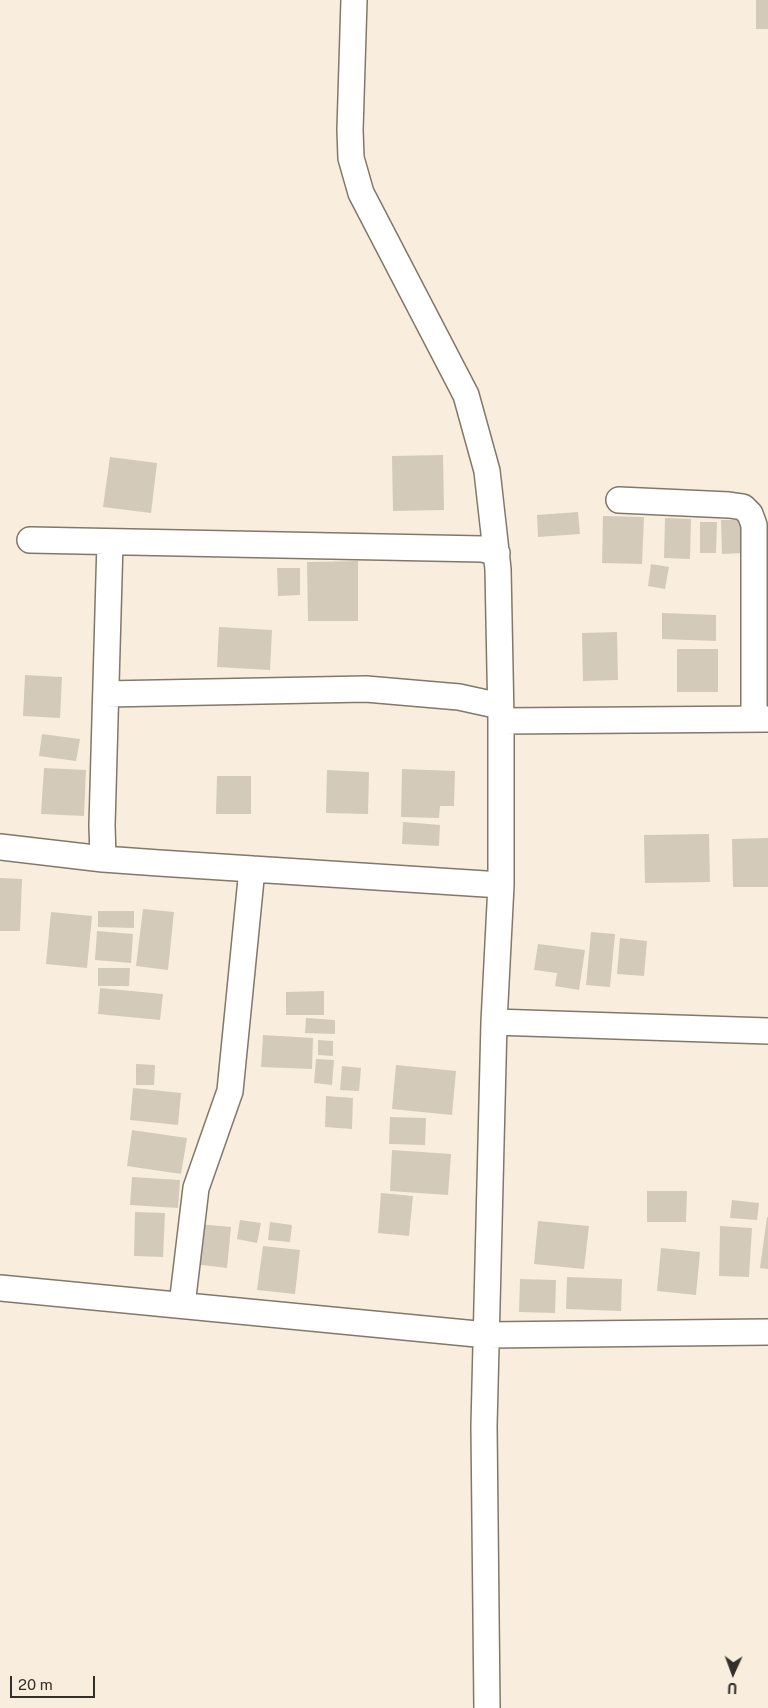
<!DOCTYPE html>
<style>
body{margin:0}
#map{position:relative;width:768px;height:1708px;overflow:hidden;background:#f9eede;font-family:"Public Sans",sans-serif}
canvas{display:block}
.north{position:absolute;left:708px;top:1648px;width:50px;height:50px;-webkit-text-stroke:4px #f9eede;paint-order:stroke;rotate:182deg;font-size:14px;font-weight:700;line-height:20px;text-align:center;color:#332f29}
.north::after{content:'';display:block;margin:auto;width:18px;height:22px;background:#332f29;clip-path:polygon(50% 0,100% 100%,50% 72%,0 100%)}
.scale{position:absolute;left:10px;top:1676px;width:85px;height:22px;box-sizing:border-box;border:2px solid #332f29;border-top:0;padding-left:6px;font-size:15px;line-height:18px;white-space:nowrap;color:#332f29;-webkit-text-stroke:4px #f9eede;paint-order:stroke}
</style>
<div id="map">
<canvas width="768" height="1708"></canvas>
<div class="north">U</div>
<div class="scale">20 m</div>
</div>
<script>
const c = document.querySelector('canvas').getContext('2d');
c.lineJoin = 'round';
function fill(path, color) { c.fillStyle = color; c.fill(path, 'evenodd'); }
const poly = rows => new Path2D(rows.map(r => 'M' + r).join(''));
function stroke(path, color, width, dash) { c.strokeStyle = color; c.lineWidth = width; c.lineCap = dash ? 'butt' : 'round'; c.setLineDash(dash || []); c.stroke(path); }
const building = poly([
 [756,0,768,0,768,29,756,29],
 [443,455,444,510,393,511,392,456],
 [110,457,157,463,151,513,103,507],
 [578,512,580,534,538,537,537,515],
 [603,516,644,517,642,564,602,563],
 [665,518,691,519,690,559,664,558],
 [721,520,743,520,743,553,722,554],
 [700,522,717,522,716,553,700,553],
 [358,561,358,621,308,621,307,562],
 [651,564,669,567,665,589,648,586],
 [277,568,300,568,300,595,278,596],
 [662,613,716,615,716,641,662,639],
 [219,627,272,630,270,670,217,667],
 [617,632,618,680,583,681,582,633],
 [677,649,718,649,718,692,677,692],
 [25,675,62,677,60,718,23,716],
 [42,734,80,739,76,761,39,756],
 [44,768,86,770,84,816,41,814],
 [402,769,455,771,454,806,440,806,439,818,401,817],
 [327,770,369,772,368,814,326,813],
 [217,776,251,776,251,814,216,814],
 [403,822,440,825,439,846,402,844],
 [709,834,710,882,645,883,644,835],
 [768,838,768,887,733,887,732,839],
 [0,878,22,879,20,931,0,931],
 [143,909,174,912,168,970,136,966],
 [98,911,134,911,134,928,98,927],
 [51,912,92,916,87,968,46,964],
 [97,931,133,934,131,963,95,960],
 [591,932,615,934,610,987,586,985],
 [620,938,647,941,644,976,617,974],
 [538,944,585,950,579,990,555,986,557,973,534,970],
 [98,968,130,968,129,986,98,986],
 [100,988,163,994,160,1020,98,1014],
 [324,991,324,1015,286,1015,286,992],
 [306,1018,335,1020,335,1034,305,1033],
 [263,1035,313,1038,312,1069,261,1067],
 [318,1040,333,1041,333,1056,318,1055],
 [316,1059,334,1060,332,1085,314,1083],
 [136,1064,155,1065,154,1085,136,1085],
 [396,1065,456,1071,452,1115,392,1109],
 [342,1066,361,1068,359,1091,340,1090],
 [133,1088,181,1093,178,1125,130,1120],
 [326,1096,353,1098,352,1129,325,1127],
 [390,1117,426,1118,425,1145,389,1144],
 [132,1130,187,1138,181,1174,127,1166],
 [392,1150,451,1154,448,1195,390,1191],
 [132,1177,180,1180,178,1208,130,1205],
 [647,1191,687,1191,686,1222,647,1222],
 [381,1193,413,1196,409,1236,378,1233],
 [732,1200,759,1203,757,1220,730,1218],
 [135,1212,165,1213,163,1257,134,1256],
 [767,1217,768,1217,768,1269,760,1268],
 [240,1220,261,1223,257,1243,237,1239],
 [538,1221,589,1226,584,1269,534,1264],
 [270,1222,292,1225,290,1242,268,1240],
 [198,1224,231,1227,227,1268,194,1264],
 [720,1226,752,1228,749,1277,719,1276],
 [263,1246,300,1250,295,1294,257,1290],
 [661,1248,700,1252,696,1295,657,1291],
 [567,1277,622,1279,621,1311,566,1309],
 [520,1279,556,1280,555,1313,519,1312]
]);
const street = poly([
 [354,0,350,130,351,158,361,193,466,395,487,471,498,569,501,721],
 [619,500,729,505,743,507,750,514,754,525,754,719],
 [30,540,482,549,497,553],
 [106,694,366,689,459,697,500,706],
 [0,847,103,859,159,863,501,885],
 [103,859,102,825,110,542],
 [494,1022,768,1031],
 [0,1288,487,1335,768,1332],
 [182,1305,196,1188,230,1091,252,869],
 [487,1708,484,1426,494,1022,501,885,501,721,768,719]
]);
fill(building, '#d4caba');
stroke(street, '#81786a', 28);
stroke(street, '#fff', 25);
</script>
